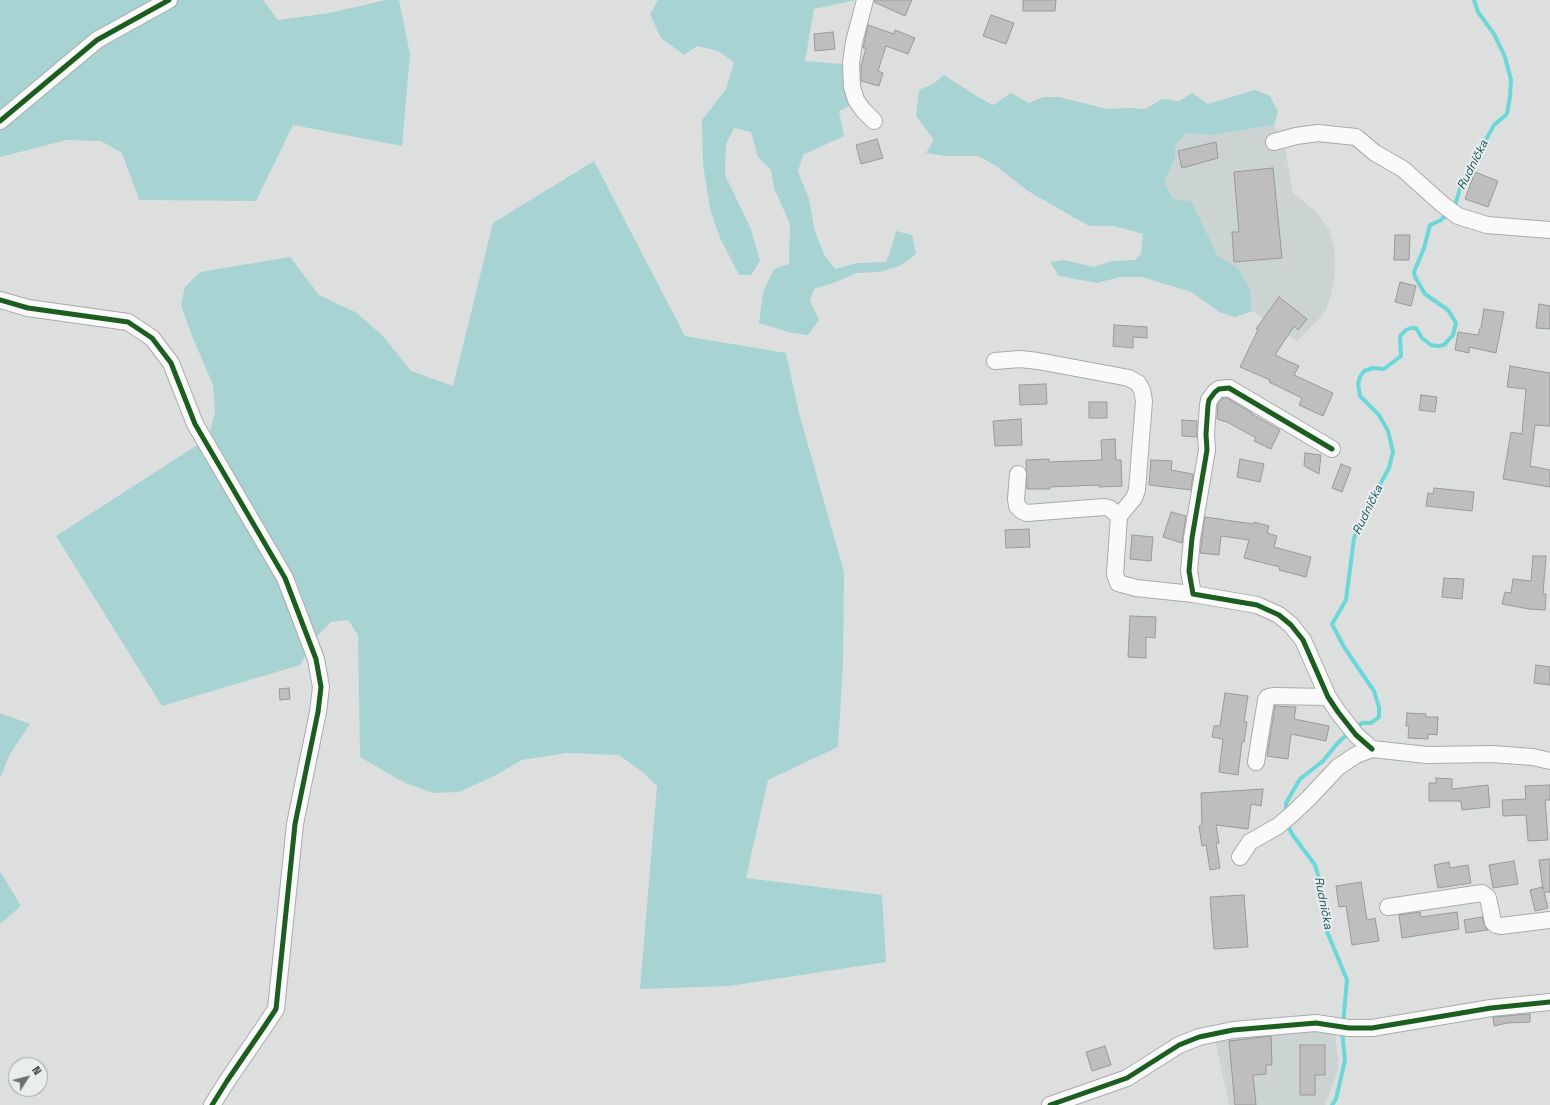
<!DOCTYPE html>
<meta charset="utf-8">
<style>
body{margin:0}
#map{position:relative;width:1550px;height:1105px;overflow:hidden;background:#dddfdf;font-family:"Space Grotesk",sans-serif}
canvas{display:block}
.north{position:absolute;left:8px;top:1057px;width:40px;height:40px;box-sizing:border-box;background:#e9eded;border:1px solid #9fa2a2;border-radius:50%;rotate:54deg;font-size:11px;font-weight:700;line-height:16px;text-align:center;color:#303131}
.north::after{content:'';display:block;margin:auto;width:14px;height:18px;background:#6d6e6e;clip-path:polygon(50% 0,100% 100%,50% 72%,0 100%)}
</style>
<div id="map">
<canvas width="1550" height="1105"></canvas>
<div class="north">N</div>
</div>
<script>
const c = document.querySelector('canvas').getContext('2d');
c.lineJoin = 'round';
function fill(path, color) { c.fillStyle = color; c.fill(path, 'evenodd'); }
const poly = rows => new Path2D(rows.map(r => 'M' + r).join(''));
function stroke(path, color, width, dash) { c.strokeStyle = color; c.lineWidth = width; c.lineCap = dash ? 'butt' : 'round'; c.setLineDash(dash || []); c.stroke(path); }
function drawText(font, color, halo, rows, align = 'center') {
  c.font = font + ' "Space Grotesk",sans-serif'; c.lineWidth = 4; c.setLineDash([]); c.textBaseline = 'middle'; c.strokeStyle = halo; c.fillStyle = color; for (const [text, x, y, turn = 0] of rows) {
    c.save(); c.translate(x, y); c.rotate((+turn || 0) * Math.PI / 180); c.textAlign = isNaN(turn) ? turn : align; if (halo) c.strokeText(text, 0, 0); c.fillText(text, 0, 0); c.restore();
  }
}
const built = poly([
 [1274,125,1285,149,1293,193,1314,210,1329,229,1335,252,1335,275,1331,294,1326,311,1297,341,1252,311,1250,289,1238,268,1218,256,1201,222,1173,199,1164,181,1175,159,1176,144,1186,133,1213,135],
 [1313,1029,1335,1033,1338,1058,1338,1070,1325,1105,1229,1105,1215,1039]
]);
const green = poly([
 [0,0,263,0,278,20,329,13,386,0,399,0,410,54,402,146,293,125,256,201,139,200,122,153,101,141,67,140,0,157],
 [658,0,856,0,814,9,805,61,842,64,844,92,849,106,839,111,844,136,803,155,798,171,809,199,815,232,825,256,835,269,857,263,886,262,893,243,896,231,912,235,916,254,900,266,879,272,857,273,833,283,814,289,810,301,819,320,808,335,792,333,759,323,763,292,774,269,789,264,790,224,774,188,771,170,758,157,751,132,734,128,726,144,725,175,751,229,760,261,751,275,739,275,721,240,711,213,703,165,702,120,726,89,734,62,718,51,697,46,684,55,661,38,650,14],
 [944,75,978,97,993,105,1011,93,1029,103,1043,97,1059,97,1107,109,1129,108,1145,109,1162,99,1179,101,1192,93,1208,104,1255,90,1270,96,1278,112,1274,125,1213,135,1186,133,1176,144,1175,159,1164,181,1173,199,1191,201,1218,256,1238,268,1250,289,1252,311,1235,317,1221,313,1191,292,1142,277,1120,277,1097,283,1059,276,1050,262,1064,260,1094,267,1112,261,1135,260,1141,254,1143,234,1114,226,1089,226,1028,191,996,166,978,156,946,156,926,153,934,140,916,116,919,90,933,84],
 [594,161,685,336,786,353,799,413,844,572,843,664,838,747,768,780,746,878,882,895,886,962,729,986,640,989,657,786,641,771,619,755,567,753,522,760,494,776,459,792,433,793,405,783,360,757,358,635,348,620,331,622,317,636,300,665,162,706,56,536,208,438,215,412,213,385,192,336,181,305,185,287,200,272,290,257,319,295,357,313,383,336,411,371,453,386,493,223],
 [0,713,30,724,10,754,0,778],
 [0,871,21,906,0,924]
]);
const stream = poly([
 [1454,209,1461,185,1494,125,1507,114,1510,97,1511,80,1505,57,1494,34,1478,12,1474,0],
 [1355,728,1362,723,1371,723,1379,717,1379,707,1374,691,1344,647,1332,624,1346,600,1354,538,1365,512,1389,468,1393,452,1388,431,1379,415,1360,396,1358,384,1360,377,1364,371,1373,368,1384,369,1401,356,1400,336,1406,330,1411,328,1416,328,1422,338,1431,345,1438,346,1444,345,1453,335,1456,323,1448,310,1425,294,1415,277,1414,272,1424,248,1430,225,1441,220,1448,213],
 [1286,813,1286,803,1300,779,1323,761,1336,745,1350,731],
 [1287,824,1292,834,1315,865,1321,885,1322,906,1326,929,1347,980,1343,1024],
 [1332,1105,1336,1099,1345,1060,1342,1031]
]);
const building = poly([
 [874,0,912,0,905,16,874,2,874,0],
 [1023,0,1056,0,1055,11,1023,11,1023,0],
 [991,15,1014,23,1006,44,983,36,991,15],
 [868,25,894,34,895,30,915,38,908,54,886,46,878,71,883,73,879,86,861,81,861,66,866,48,863,48,868,25],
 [833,32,835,49,815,51,814,34,833,32],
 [877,139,883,158,861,164,856,145,877,139],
 [1216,142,1218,158,1182,168,1178,151,1216,142],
 [1273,168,1282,258,1234,262,1232,232,1239,232,1234,172,1273,168],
 [1475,172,1498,181,1488,207,1465,199,1475,172],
 [1395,235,1410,235,1409,260,1394,260,1395,235],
 [1400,282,1416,286,1411,306,1395,302,1400,282],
 [1279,297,1307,319,1298,330,1294,326,1275,355,1299,366,1294,375,1333,393,1323,416,1299,405,1302,398,1269,382,1270,380,1240,367,1258,330,1256,329,1279,297],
 [1539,304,1550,306,1550,329,1536,328,1539,304],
 [1484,309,1504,312,1496,353,1469,347,1469,353,1455,350,1458,332,1478,335,1480,328,1481,328,1484,309],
 [1114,325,1147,327,1147,338,1133,337,1133,348,1113,346,1114,325],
 [1510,366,1550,373,1550,426,1535,425,1530,466,1550,470,1550,487,1503,479,1511,432,1522,434,1526,389,1507,387,1510,366],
 [1046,384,1047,404,1020,405,1019,385,1046,384],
 [1421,395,1437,397,1435,412,1419,410,1421,395],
 [1223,398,1227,398,1252,413,1252,414,1280,430,1271,449,1254,441,1256,438,1227,422,1217,419,1218,404,1223,398],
 [1089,402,1107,402,1107,418,1089,418,1089,402],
 [1021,419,1022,445,995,446,993,421,1021,419],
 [1182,420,1197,421,1197,437,1182,436,1182,420],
 [1115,439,1116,460,1121,460,1122,486,1099,487,1099,485,1050,487,1050,489,1027,489,1026,460,1049,459,1049,462,1102,460,1101,440,1115,439],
 [1305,453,1321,455,1319,474,1304,466,1305,453],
 [1240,459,1264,464,1260,482,1237,477,1240,459],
 [1151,460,1172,461,1171,470,1193,474,1191,490,1149,485,1151,460],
 [1341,464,1351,468,1342,492,1332,488,1341,464],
 [1434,488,1474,492,1472,511,1426,506,1428,493,1433,494,1434,488],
 [1171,512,1186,516,1182,543,1163,537,1171,512],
 [1205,517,1253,524,1254,522,1269,526,1267,533,1277,536,1274,547,1311,557,1306,577,1279,570,1280,567,1244,558,1249,540,1221,536,1219,555,1200,553,1205,517],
 [1029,529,1030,547,1006,548,1005,530,1029,529],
 [1132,535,1153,537,1151,561,1130,559,1132,535],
 [1533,556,1546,556,1543,594,1546,594,1545,610,1529,609,1502,604,1505,592,1511,593,1513,579,1531,581,1533,556],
 [1444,578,1464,579,1462,599,1442,597,1444,578],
 [1130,616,1156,617,1155,638,1146,637,1146,658,1128,657,1130,616],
 [1536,665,1550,667,1550,685,1534,683,1536,665],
 [289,688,290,699,280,700,279,689,289,688],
 [1225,693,1248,696,1244,721,1247,722,1244,742,1242,742,1238,775,1219,772,1223,739,1212,737,1214,726,1220,726,1225,693],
 [1275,706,1296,707,1294,719,1329,726,1326,741,1291,734,1288,759,1267,756,1275,706],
 [1407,713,1426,714,1426,717,1438,717,1437,735,1428,734,1428,739,1408,738,1409,726,1406,726,1407,713],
 [1436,778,1452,779,1452,789,1488,785,1490,807,1462,810,1461,801,1429,801,1429,783,1436,783,1436,778],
 [1550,785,1550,800,1545,800,1548,840,1528,841,1526,815,1503,816,1502,800,1526,799,1525,786,1550,785],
 [1263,789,1261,806,1251,804,1248,829,1216,825,1219,843,1216,843,1220,868,1210,870,1206,845,1202,846,1199,826,1202,825,1201,793,1263,789],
 [1550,859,1550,892,1544,892,1548,908,1535,911,1530,890,1543,887,1543,890,1539,860,1550,859],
 [1514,861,1518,884,1493,888,1489,865,1514,861],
 [1449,862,1450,868,1468,865,1471,883,1438,888,1434,865,1449,862],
 [1361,882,1367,920,1375,918,1379,941,1352,945,1346,906,1339,907,1336,886,1361,882],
 [1244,895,1248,947,1214,949,1210,897,1244,895],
 [1420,912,1421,917,1457,912,1459,929,1402,938,1399,915,1420,912],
 [1482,917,1484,924,1488,930,1466,933,1464,920,1482,917],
 [1530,1014,1530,1022,1507,1023,1494,1026,1493,1017,1530,1014],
 [1271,1036,1272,1065,1266,1065,1266,1074,1253,1075,1256,1105,1235,1105,1229,1041,1271,1036],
 [1300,1045,1325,1045,1325,1075,1315,1075,1315,1095,1300,1095,1300,1045],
 [1105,1046,1111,1065,1092,1071,1086,1052,1105,1046]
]);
const minor = poly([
 [865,0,854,42,851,63,852,87,856,100,863,110,874,121],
 [0,121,97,40,169,0],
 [1274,142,1296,136,1318,133,1356,137,1375,153,1403,169,1442,204,1458,216,1487,225,1550,230],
 [0,300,28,308,128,322,152,338,171,363,195,424,285,578,316,659,321,687,318,712,295,824,276,1009,262,1030,227,1081,212,1105],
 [995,361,1020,359,1038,361,1129,378,1138,383,1142,390,1144,401,1137,490,1134,498,1119,516],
 [1332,449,1229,388,1219,389,1215,392,1209,400,1208,405,1206,434,1207,450,1192,538,1189,571,1193,594,1257,605,1279,615,1291,625,1303,640,1328,697,1338,712,1356,735,1372,749],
 [1018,474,1016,499,1017,506,1022,511,1027,513,1104,507,1109,508,1119,516,1115,574,1118,583,1136,588,1193,594],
 [1256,762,1266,700,1268,697,1273,696,1328,697],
 [1240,857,1250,842,1278,826,1291,815,1309,798,1338,767,1356,755,1372,749,1427,755,1492,754,1533,757,1550,761],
 [1388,907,1482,893,1488,898,1493,922,1496,925,1501,926,1550,920],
 [1050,1105,1127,1078,1179,1045,1199,1037,1233,1030,1316,1023,1349,1028,1372,1028,1491,1008,1550,1002]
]);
const cycleway = poly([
 [0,121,97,40,169,0],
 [0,300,28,308,128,322,152,338,171,363,195,424,285,578,316,659,321,687,318,712,295,824,276,1009,262,1030,227,1081,212,1105],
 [1332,449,1229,388,1219,389,1215,392,1209,400,1208,405,1206,434,1207,450,1192,538,1189,571,1193,594,1257,605,1279,615,1291,625,1303,640,1328,697,1338,712,1356,735,1372,749],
 [1050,1105,1127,1078,1179,1045,1199,1037,1233,1030,1316,1023,1349,1028,1372,1028,1491,1008,1550,1002]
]);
const waterNames = [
 ["Rudnička",1473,165,-63],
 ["Rudnička",1368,510,-64],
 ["Rudnička",1323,903,79]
];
fill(built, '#cbd3d3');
fill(green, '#a8d3d3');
stroke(stream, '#6cd7d9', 4);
fill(building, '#bebebe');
stroke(building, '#999', 1);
stroke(minor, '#a9abab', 18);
stroke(minor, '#fafafa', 16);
stroke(cycleway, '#1b5e20', 5);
drawText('italic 12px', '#175556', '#e9eded', waterNames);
</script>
